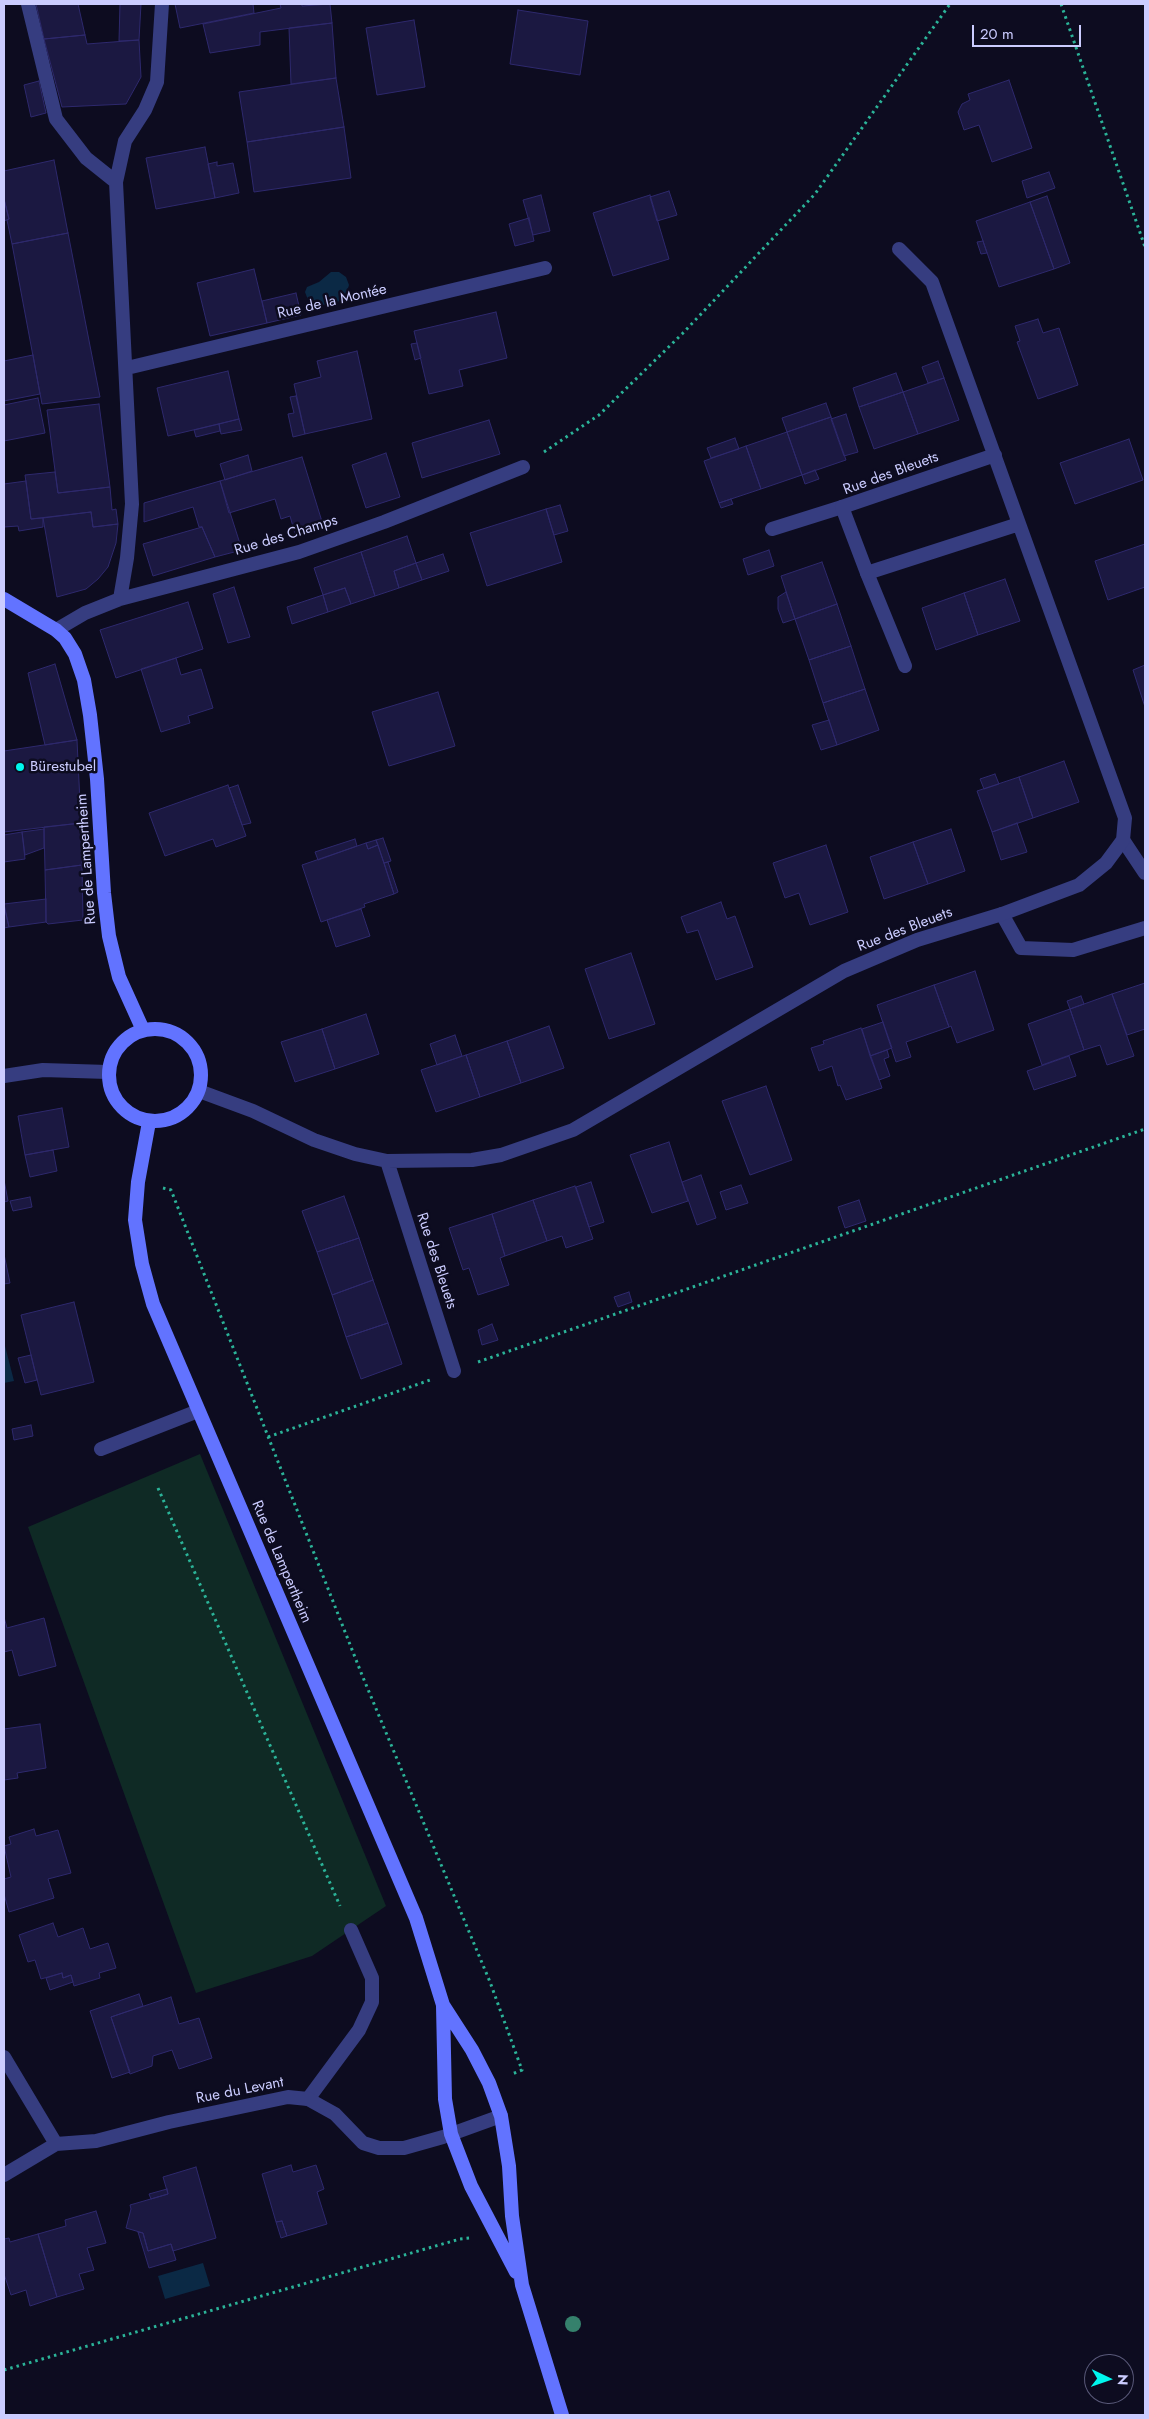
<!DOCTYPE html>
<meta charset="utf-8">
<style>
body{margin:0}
#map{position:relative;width:1149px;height:2419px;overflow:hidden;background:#0d0c20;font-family:Jost,sans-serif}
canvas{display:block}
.frame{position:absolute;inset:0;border:5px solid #cbccff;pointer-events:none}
.north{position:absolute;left:1084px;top:2354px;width:50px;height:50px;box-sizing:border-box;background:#0d0c20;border:1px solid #595979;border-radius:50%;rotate:93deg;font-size:14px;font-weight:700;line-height:20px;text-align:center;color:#cbccff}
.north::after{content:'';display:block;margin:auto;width:18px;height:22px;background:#00f6ed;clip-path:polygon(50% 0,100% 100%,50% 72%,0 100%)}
.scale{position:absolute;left:972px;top:25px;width:109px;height:22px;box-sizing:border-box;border:2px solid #cbccff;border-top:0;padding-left:6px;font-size:15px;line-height:18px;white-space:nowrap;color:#cbccff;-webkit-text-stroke:4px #0d0c20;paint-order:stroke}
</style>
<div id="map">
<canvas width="1149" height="2419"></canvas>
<div class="frame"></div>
<div class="north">N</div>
<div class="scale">20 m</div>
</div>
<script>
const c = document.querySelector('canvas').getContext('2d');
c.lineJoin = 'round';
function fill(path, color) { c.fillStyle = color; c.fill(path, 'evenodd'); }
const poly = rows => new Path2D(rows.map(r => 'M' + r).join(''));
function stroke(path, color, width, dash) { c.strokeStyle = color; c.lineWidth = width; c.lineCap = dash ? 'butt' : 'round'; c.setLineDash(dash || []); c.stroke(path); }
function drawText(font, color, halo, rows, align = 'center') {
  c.font = font + ' Jost,sans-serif'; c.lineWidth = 5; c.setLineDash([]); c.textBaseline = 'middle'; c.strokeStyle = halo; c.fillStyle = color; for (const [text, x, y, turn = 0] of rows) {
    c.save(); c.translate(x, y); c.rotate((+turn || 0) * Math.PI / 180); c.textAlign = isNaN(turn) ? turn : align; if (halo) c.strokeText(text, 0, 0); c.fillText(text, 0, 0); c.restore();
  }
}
const green = poly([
 [200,1454,386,1906,312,1956,196,1993,28,1527]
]);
const water = poly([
 [331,272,339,272,346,277,349,285,346,295,340,301,324,305,308,300,305,292,307,287,319,282],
 [4,1342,14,1381,4,1383],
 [203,2263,210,2286,165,2299,158,2276]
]);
const building = poly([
 [36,4,78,4,85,35,44,39,36,4],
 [120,4,141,4,139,40,119,41,120,4],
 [175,4,253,4,254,13,180,28,175,4],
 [280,4,302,4,302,6,330,4,332,23,260,32,260,45,210,53,203,24,281,8,280,4],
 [518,10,588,21,580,75,510,64,518,10],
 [414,20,425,87,377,95,366,28,414,20],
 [332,23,336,78,291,84,289,28,332,23],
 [85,35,87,44,139,40,141,77,126,104,62,107,44,39,85,35],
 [336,78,344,127,247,142,239,92,336,78],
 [1009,80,1032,148,992,162,979,125,964,130,958,112,962,104,970,100,968,94,1009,80],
 [39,81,46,113,31,117,24,85,39,81],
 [344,127,351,178,254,192,247,142,344,127],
 [205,147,215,198,156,209,146,158,205,147],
 [54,160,68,233,12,244,7,220,9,219,4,199,4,171,54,160],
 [217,162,217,166,233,163,239,193,215,198,208,164,217,162],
 [1049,172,1055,188,1027,198,1022,181,1049,172],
 [669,191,677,215,657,221,650,197,669,191],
 [541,195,550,231,533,235,523,200,541,195],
 [650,195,669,259,613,276,593,213,650,195],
 [1047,196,1070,263,1054,269,1030,202,1047,196],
 [4,199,9,219,4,221,4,199],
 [1030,202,1054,269,999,287,976,221,1030,202],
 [529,218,534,241,515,246,509,224,529,218],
 [68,233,100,397,42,404,12,244,68,233],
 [983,241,987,253,981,254,977,242,983,241],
 [254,269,267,323,210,336,197,283,254,269],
 [296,293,301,315,267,323,262,301,296,293],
 [496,312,507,358,459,370,463,386,429,394,414,331,496,312],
 [1038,319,1043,333,1059,328,1078,385,1038,399,1017,342,1020,341,1015,326,1038,319],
 [417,343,421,358,415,360,411,344,417,343],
 [357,351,372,419,305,434,294,384,321,377,317,361,357,351],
 [33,355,40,394,4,401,4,361,33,355],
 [938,361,944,378,928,383,922,367,938,361],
 [228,371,239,419,168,436,157,388,228,371],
 [896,373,903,392,859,407,853,388,896,373],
 [944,378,959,420,918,434,903,392,944,378],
 [903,392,918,434,874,449,859,407,903,392],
 [296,396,305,434,293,437,288,414,294,413,290,397,296,396],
 [38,398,45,433,4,441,4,405,38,398],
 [826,403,831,417,787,432,782,418,826,403],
 [99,404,110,487,58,493,47,410,99,404],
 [846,414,858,452,844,456,831,419,846,414],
 [831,417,846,460,802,475,787,432,831,417],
 [239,419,242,430,221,434,219,424,239,419],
 [489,420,500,454,422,478,412,443,489,420],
 [219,424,220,431,196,437,194,430,219,424],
 [787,432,802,475,761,489,746,446,787,432],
 [735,438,739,449,711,458,707,448,735,438],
 [1129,439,1143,480,1075,504,1060,463,1129,439],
 [746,446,761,489,719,503,704,461,746,446],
 [386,453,400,497,366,508,352,465,386,453],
 [248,455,252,471,225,480,220,464,248,455],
 [302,457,324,528,296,537,290,516,281,519,275,499,229,513,220,481,302,457],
 [815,470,819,479,805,484,802,475,815,470],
 [55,472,58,493,110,487,112,510,116,509,118,524,93,527,91,512,31,519,25,475,55,472],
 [26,481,31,519,43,518,43,527,19,531,18,526,4,527,4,484,26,481],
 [220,481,242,550,215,557,202,527,199,527,193,507,144,522,144,503,220,481],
 [731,499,733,504,721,508,719,503,731,499],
 [560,505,568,531,554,535,546,509,560,505],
 [546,509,562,562,487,586,470,533,546,509],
 [91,512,93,527,118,524,116,543,108,567,98,579,86,589,57,597,43,518,91,512],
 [202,527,215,557,153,576,143,544,202,527],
 [407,536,416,563,394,571,399,588,375,596,361,552,407,536],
 [1145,544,1145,587,1108,600,1095,561,1145,544],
 [769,550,774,566,748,575,743,559,769,550],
 [361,552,375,596,351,604,345,588,323,595,314,568,361,552],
 [443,554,449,571,422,580,416,563,443,554],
 [822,562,837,604,795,619,781,576,822,562],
 [416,563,422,580,399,588,394,571,416,563],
 [1005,579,1020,621,978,635,964,593,1005,579],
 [234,587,250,637,228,643,213,594,234,587],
 [345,588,351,604,328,612,323,595,345,588],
 [786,592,795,619,783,623,778,609,778,597,786,592],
 [964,593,978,635,936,650,922,608,964,593],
 [323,595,328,612,292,624,287,607,323,595],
 [188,602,203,649,116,678,100,630,188,602],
 [837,604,851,646,809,660,795,619,837,604],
 [851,646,865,689,823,703,809,660,851,646],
 [176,658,181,675,201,669,213,708,188,716,190,723,161,732,141,669,176,658],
 [55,664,77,740,45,745,28,673,55,664],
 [1145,665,1145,707,1133,670,1145,665],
 [865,689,879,730,837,745,823,703,865,689],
 [438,692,455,746,389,766,372,712,438,692],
 [829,720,837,745,821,750,812,725,829,720],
 [77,740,81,823,4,832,4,751,77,740],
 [1064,761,1079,802,1033,818,1019,777,1064,761],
 [995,774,999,784,984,789,980,779,995,774],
 [1019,777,1033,818,992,832,977,791,1019,777],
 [228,785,246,836,216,847,213,839,165,856,149,813,228,785],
 [238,785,251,823,242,825,229,788,238,785],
 [81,823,82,865,45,870,44,827,81,823],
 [1017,823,1027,852,1001,860,992,832,1017,823],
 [44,829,44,848,25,855,22,832,44,829],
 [951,829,965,871,928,884,913,842,951,829],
 [22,832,25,859,4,862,4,835,22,832],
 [383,838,391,861,384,863,376,840,383,838],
 [355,839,357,846,318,860,315,852,355,839],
 [376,840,378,845,368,849,366,843,376,840],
 [913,842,928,884,884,899,870,857,913,842],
 [366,843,368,849,378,845,394,894,364,904,365,907,321,922,302,865,366,843],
 [826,845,848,912,810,925,799,893,785,898,773,863,826,845],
 [388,862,398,892,394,894,384,863,388,862],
 [82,865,83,920,48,924,46,922,45,870,82,865],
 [46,899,46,922,9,927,4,904,46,899],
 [721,902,727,919,735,916,753,967,716,980,698,930,687,933,681,917,721,902],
 [4,906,9,927,4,928,4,906],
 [361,909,370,936,336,947,327,920,361,909],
 [631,953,655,1024,609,1039,585,969,631,953],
 [975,971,994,1030,957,1043,951,1026,949,1027,934,985,975,971],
 [1145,983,1145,1029,1127,1035,1112,994,1145,983],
 [934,985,949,1027,906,1042,911,1057,896,1062,877,1005,934,985],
 [1112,994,1134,1056,1107,1065,1100,1045,1084,1050,1070,1009,1112,994],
 [1081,996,1084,1004,1070,1009,1067,1001,1081,996],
 [1070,1009,1084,1050,1042,1065,1028,1024,1070,1009],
 [366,1014,379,1054,335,1069,322,1029,366,1014],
 [883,1022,892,1048,870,1056,862,1029,883,1022],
 [549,1026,564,1068,521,1083,507,1041,549,1026],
 [861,1028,882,1088,846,1100,840,1085,838,1086,832,1066,819,1071,811,1048,824,1044,823,1041,861,1028],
 [322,1029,335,1069,295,1082,281,1042,322,1029],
 [455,1035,462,1056,437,1065,430,1044,455,1035],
 [507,1041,521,1083,480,1097,466,1055,507,1041],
 [887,1050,889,1057,884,1059,890,1076,879,1080,870,1056,887,1050],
 [466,1055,480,1097,436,1112,421,1070,466,1055],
 [1069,1056,1076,1076,1034,1090,1027,1071,1069,1056],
 [766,1086,792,1160,750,1175,722,1101,766,1086],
 [62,1108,69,1147,25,1155,18,1116,62,1108],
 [669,1142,688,1201,652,1213,630,1155,669,1142],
 [53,1150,57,1171,30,1177,25,1155,53,1150],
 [701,1175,716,1218,697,1225,682,1182,701,1175],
 [4,1180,8,1201,4,1202,4,1180],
 [591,1182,604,1222,589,1227,576,1187,591,1182],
 [741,1185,748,1203,726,1210,720,1192,741,1185],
 [575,1186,593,1239,566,1248,562,1236,547,1241,533,1200,575,1186],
 [344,1196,359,1238,317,1252,302,1211,344,1196],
 [30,1197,32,1207,13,1211,10,1201,30,1197],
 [533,1200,547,1241,505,1256,492,1214,533,1200],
 [859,1200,866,1221,845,1228,838,1207,859,1200],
 [492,1214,505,1256,500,1258,509,1285,478,1295,469,1268,463,1270,449,1228,492,1214],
 [359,1238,373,1280,332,1295,317,1252,359,1238],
 [4,1254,10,1283,4,1284,4,1254],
 [373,1280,388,1323,346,1337,332,1295,373,1280],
 [629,1292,632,1302,618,1307,614,1297,629,1292],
 [74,1302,94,1382,41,1395,21,1315,74,1302],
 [388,1323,402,1364,361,1379,346,1337,388,1323],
 [492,1324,498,1340,482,1345,478,1330,492,1324],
 [31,1355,37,1380,25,1383,18,1358,31,1355],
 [31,1425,33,1436,14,1440,12,1429,31,1425],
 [4,1617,7,1628,44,1618,56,1666,19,1676,12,1650,4,1652,4,1617],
 [40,1724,46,1768,17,1773,18,1778,4,1780,4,1729,40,1724],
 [34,1829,36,1836,58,1830,71,1873,48,1879,54,1898,9,1912,4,1894,4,1879,11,1877,4,1846,11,1844,9,1837,34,1829],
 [53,1923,58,1937,83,1928,90,1949,108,1943,116,1968,99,1973,100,1978,74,1986,71,1975,63,1978,62,1973,41,1979,35,1960,28,1962,19,1935,53,1923],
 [62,1973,63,1978,71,1975,73,1982,50,1990,46,1978,62,1973],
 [139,1994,143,2006,111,2017,130,2072,112,2078,90,2011,139,1994],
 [171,1997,179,2024,199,2018,212,2058,179,2069,172,2050,153,2056,152,2066,130,2074,111,2017,171,1997],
 [291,2165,293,2172,316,2165,324,2189,317,2192,327,2224,287,2236,282,2221,276,2222,262,2174,291,2165],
 [196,2167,216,2238,173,2251,171,2244,148,2251,143,2233,126,2228,131,2209,130,2205,168,2194,163,2177,196,2167],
 [167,2189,168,2194,151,2199,149,2194,167,2189],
 [96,2211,106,2243,87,2248,94,2270,79,2274,84,2289,57,2297,38,2234,66,2226,65,2220,96,2211],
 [282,2221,287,2236,281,2238,276,2222,282,2221],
 [138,2232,143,2233,148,2251,171,2244,176,2260,149,2268,138,2232],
 [38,2234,57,2297,30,2306,26,2290,11,2295,4,2274,4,2239,9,2238,10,2242,38,2234]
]);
const path = poly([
 [1061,4,1145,247],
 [544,452,599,415,683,333,815,194,950,4],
 [163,1188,171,1190,362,1675,490,1982,522,2070,512,2074],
 [478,1362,1145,1129],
 [268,1437,430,1380],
 [158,1488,340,1906],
 [4,2370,460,2239,470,2238]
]);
const service = poly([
 [772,529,842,507],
 [867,573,905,666],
 [1123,840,1145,873],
 [1002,914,1021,948,1073,950,1145,928],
 [308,2099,359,2030,372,2002,372,1978,351,1930]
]);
const minor = poly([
 [28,4,56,119,86,158,116,182],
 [127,368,545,268],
 [995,455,842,507,867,573,1019,524],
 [120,599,127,558,132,504,116,182,125,141,145,110,157,82,162,4],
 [56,630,85,613,120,599,299,552,384,522,523,467],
 [4,1076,43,1070,108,1072],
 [199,1091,253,1111,314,1140,355,1154,387,1161,472,1160,501,1155,573,1130,844,971,917,940,1002,914,1079,885,1106,863,1123,840,1125,818,932,282,899,249],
 [387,1161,454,1371],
 [101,1449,198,1411],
 [4,2057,56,2144],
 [4,2175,56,2144,96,2141,169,2122,288,2097,308,2099,335,2114,363,2143,379,2148,404,2148,443,2137,501,2116]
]);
const secondary = poly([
 [4,599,56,630,65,638,75,654,84,680,90,715,97,779,104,893,109,936,119,977,143,1030],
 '109 1075a46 46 0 1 1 92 0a46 46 0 1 1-92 0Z',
 [149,1122,138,1182,135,1220,142,1264,153,1304,416,1918,443,2005,472,2050,489,2083,501,2116,509,2166,512,2216,522,2285,562,2415],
 [443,2006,445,2099,451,2134,471,2186,516,2272]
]);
const trees = [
 [573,2324]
];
const markers = [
 [20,767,5,"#00f6ed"]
];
const streetNames = [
 ["Rue de la Montée",332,302,-13],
 ["Rue des Bleuets",891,474,-20],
 ["Rue des Champs",286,536,-17],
 ["Rue de Lampertheim",87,859,-94],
 ["Rue des Bleuets",905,930,-21],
 ["Rue des Bleuets",436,1261,72],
 ["Rue de Lampertheim",281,1562,67],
 ["Rue du Levant",240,2091,-11]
];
const poiNames = [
 ["Bürestubel",30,767]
];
fill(green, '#0f2a25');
fill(water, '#0b2945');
fill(building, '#1b1841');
stroke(building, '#2e296d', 1);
stroke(path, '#2bb398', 3, [2.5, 4]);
stroke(service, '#363d80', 14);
stroke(minor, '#363d80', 14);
stroke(secondary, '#6273ff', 14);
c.fillStyle = '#35816c';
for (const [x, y] of trees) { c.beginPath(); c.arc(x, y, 8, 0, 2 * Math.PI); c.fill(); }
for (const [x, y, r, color] of markers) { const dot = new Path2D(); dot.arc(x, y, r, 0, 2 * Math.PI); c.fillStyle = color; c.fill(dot); stroke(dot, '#0d0c20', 2); }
drawText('15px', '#cbccff', '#0d0c20', streetNames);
drawText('15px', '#cbccff', '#0d0c20', poiNames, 'left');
</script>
